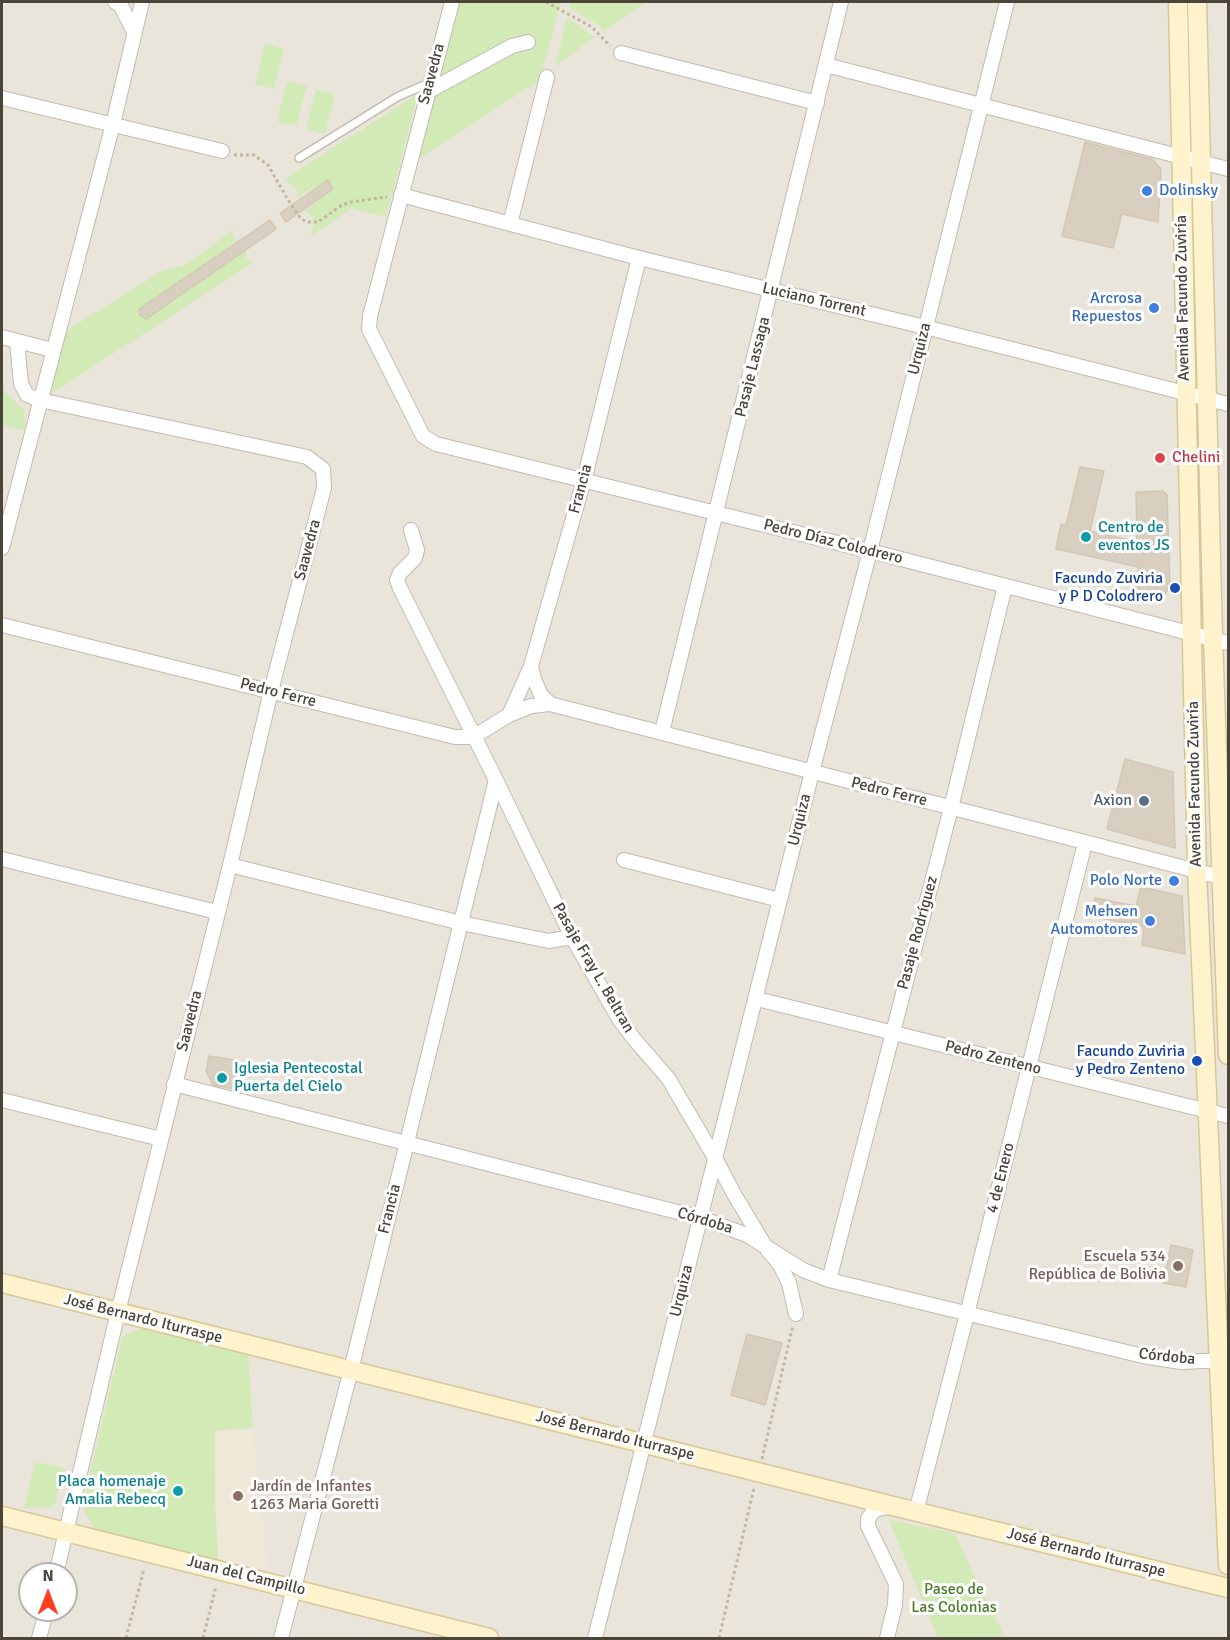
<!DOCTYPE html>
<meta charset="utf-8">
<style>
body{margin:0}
#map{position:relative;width:1230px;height:1640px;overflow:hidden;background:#f6f3ec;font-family:Signika,sans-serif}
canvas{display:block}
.frame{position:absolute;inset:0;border:3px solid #4b4439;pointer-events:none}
.north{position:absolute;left:18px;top:1562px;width:60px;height:60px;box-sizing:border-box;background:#fff;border:2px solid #b7b4b0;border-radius:50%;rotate:0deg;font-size:16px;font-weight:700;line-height:24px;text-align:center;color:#4b4439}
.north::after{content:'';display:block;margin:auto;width:21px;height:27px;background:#fc3f1d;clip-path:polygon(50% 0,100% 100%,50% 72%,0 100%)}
</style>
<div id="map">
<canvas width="1230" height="1640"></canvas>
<div class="frame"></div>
<div class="north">N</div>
</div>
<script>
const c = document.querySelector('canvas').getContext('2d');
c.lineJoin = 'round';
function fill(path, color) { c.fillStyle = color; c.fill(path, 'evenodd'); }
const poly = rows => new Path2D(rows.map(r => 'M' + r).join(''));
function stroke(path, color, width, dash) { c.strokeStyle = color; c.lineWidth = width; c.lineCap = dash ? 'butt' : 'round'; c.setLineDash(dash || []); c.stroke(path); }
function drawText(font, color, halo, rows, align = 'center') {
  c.font = font + ' Signika,sans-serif'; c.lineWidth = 6; c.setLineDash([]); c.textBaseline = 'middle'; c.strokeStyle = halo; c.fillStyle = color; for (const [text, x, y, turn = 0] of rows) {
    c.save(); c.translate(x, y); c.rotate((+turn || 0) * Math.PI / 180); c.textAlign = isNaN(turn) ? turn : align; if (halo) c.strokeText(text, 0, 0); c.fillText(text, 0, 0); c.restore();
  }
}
const residential = poly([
 [2,2,1228,2,1228,1638,2,1638],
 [30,1574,66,1574,66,1610,30,1610]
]);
const education = poly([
 [253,1430,268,1573,218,1560,215,1431]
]);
const green = poly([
 [458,2,561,2,540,80,417,160],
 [570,2,646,2,604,31,599,25,569,8],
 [567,18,595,37,555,66],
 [265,44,284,49,274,89,255,84],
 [287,81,307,86,296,126,277,121],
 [316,89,335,94,325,134,306,129],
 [418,94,386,217,352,208,311,236,314,217,305,212,320,199,314,188,297,197,297,188,284,179],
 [234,229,232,237,238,241,246,252,246,258,254,262,51,394,66,331,162,271,186,265],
 [2,380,5,392,24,410,26,431,2,425],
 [143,1328,248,1354,253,1428,215,1431,215,1502,218,1560,94,1529,82,1506,123,1336],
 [35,1462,64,1468,54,1507,24,1508],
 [889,1520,954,1533,1005,1638,938,1638]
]);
const building = poly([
 [1085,142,1152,159,1161,169,1158,222,1122,214,1113,248,1062,236,1085,142],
 [328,180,333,189,286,222,280,213,328,180],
 [270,220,276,229,146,319,140,315,139,309,270,220],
 [1080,467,1104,471,1090,531,1137,542,1136,492,1163,491,1167,495,1170,587,1165,594,1153,597,1133,592,1139,567,1056,549,1061,524,1066,525,1080,467],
 [1125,759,1173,772,1175,848,1107,829,1125,759],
 [1141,887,1182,896,1185,954,1142,945,1144,927,1091,916,1095,898,1136,906,1141,887],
 [209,1056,235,1060,235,1089,213,1085,206,1071,209,1056],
 [1171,1245,1193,1250,1186,1287,1163,1283,1171,1245],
 [747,1334,782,1343,765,1405,731,1395,747,1334]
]);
const path = poly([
 [546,2,592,27,610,46],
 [234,155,254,155,268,165,288,200,301,219,308,222,318,222,342,205,351,202,387,197],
 [762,1459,793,1325],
 [126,1638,144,1569],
 [203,1638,216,1586],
 [719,1638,754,1488]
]);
const lane = poly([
 [299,158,397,97,429,83]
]);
const street = poly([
 [115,2,121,6,134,32],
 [452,2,370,316,369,329,423,436,436,444,870,551,1228,643],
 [621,53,817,103],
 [826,65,1228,169],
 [427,92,512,46,528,42],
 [2,98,222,151],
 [401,195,639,258,925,327,1228,404],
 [510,224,547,77],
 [2,337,52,350],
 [17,341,21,384,27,395,40,400,307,457,323,469,324,488,271,691,230,865,118,1312,56,1574],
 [411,530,417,550,415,558,400,573,397,580,400,588,496,780,572,937,619,1019,634,1039,668,1078,715,1158,734,1194,767,1249,780,1265,789,1283,796,1314],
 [2,548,113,124,142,2],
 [2,625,455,737,473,737,509,715,531,706,550,704,1228,879],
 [531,666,534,679,541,695,550,704],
 [509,715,531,666,584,480,639,258],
 [662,732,841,2],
 [2,859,217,912],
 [624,860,780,900],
 [230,865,461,923,549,941,572,937],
 [757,999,1228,1116],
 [174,1084,701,1218,747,1235,803,1270,829,1280,1143,1356,1181,1362,1228,1360],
 [2,1100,161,1139],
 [829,1280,951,808,1005,586],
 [916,1512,967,1314,1085,843],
 [39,1638,47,1610],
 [281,1638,351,1370,496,780],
 [595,1638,812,772,870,551,1007,2],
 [887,1638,895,1605,896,1584,868,1526,868,1519,874,1510,892,1506]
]);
const secondary = poly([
 [1178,2,1197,871,1228,1565],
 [1197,2,1213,639,1228,1055],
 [2,1283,893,1506,1228,1588],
 [2,1516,489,1638]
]);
const markers = [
 [1147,191,6,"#3f7fe0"],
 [1154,308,6,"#3f7fe0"],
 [1160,458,6,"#e0444e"],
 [1086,537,6,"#0f9aa8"],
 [1175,588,6,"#1a4fb4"],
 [1144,801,6,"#5c6f8a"],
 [1174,881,6,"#3f7fe0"],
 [1150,921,6,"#3f7fe0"],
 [1197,1061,6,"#1a4fb4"],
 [222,1078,6,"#0f9aa8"],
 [1178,1266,6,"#8d6e63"],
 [178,1491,6,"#0f9aa8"],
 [238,1496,6,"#8d6e63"]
];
const streetNames = [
 ["Saavedra",432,74,-75],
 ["Avenida Facundo Zuviría",1183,298,-91],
 ["Luciano Torrent",814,300,13],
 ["Urquiza",920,349,-76],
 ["Pasaje Lassaga",753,367,-76],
 ["Francia",581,489,-75],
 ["Pedro Díaz Colodrero",833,542,14],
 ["Saavedra",308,550,-75],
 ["Pedro Ferre",278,693,14],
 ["Avenida Facundo Zuviría",1195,784,-91],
 ["Pedro Ferre",889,792,14],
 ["Urquiza",800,820,-76],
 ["Pasaje Rodríguez",918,933,-75],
 ["Pasaje Fray L. Beltran",593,968,60],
 ["Saavedra",190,1021,-76],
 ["Pedro Zenteno",993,1058,14],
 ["4 de Enero",1001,1178,-76],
 ["Francia",390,1209,-76],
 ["Córdoba",705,1221,17],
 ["Urquiza",682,1291,-76],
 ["José Bernardo Iturraspe",143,1319,14],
 ["Córdoba",1167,1357,6],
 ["José Bernardo Iturraspe",615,1436,14],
 ["José Bernardo Iturraspe",1086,1553,14],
 ["Juan del Campillo",246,1576,14]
];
const shopNames = [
 ["Dolinsky",1159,191,"left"],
 ["Arcrosa",1142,299],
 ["Repuestos",1142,317],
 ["Polo Norte",1162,881],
 ["Mehsen",1138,912],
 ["Automotores",1138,930]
];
const healthNames = [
 ["Chelini",1172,458]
];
const cultureNames = [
 ["Centro de",1098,528],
 ["eventos JS",1098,546],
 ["Iglesia Pentecostal",234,1069],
 ["Puerta del Cielo",234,1087],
 ["Placa homenaje",166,1482,"right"],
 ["Amalia Rebecq",166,1500,"right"]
];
const transitNames = [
 ["Facundo Zuviria",1163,579],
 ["y P D Colodrero",1163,597],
 ["Facundo Zuviria",1185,1052],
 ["y Pedro Zenteno",1185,1070]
];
const serviceNames = [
 ["Axion",1132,801]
];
const educationNames = [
 ["Escuela 534",1166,1257],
 ["República de Bolivia",1166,1275],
 ["Jardín de Infantes",250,1487,"left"],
 ["1263 Maria Goretti",250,1505,"left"]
];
const parkNames = [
 ["Paseo de",954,1590],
 ["Las Colonias",954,1608]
];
fill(residential, '#eae5da');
fill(education, '#efe8d6');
fill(green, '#d2eab5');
fill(building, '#d8cfc1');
stroke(building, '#d3c7b4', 1.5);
stroke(lane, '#c2bbae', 10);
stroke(street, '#c2bbae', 16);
stroke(secondary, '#d6c79b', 21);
stroke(path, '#c4b79f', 3, [3, 3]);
stroke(lane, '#fff', 7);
stroke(street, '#fff', 14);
stroke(secondary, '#fff3cd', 18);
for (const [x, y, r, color] of markers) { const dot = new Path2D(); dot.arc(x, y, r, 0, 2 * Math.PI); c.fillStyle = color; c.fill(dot); stroke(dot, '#fff', 2); }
drawText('16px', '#4b4439', '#fff', streetNames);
drawText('16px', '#366cbe', '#fff', shopNames, 'right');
drawText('16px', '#be3a42', '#fff', healthNames, 'left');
drawText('16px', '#0d838f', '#fff', cultureNames, 'left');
drawText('16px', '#164399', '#fff', transitNames, 'right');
drawText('16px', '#4e5e75', '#fff', serviceNames, 'right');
drawText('16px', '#785e54', '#fff', educationNames, 'right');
drawText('16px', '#4a7f2a', '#fff', parkNames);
</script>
